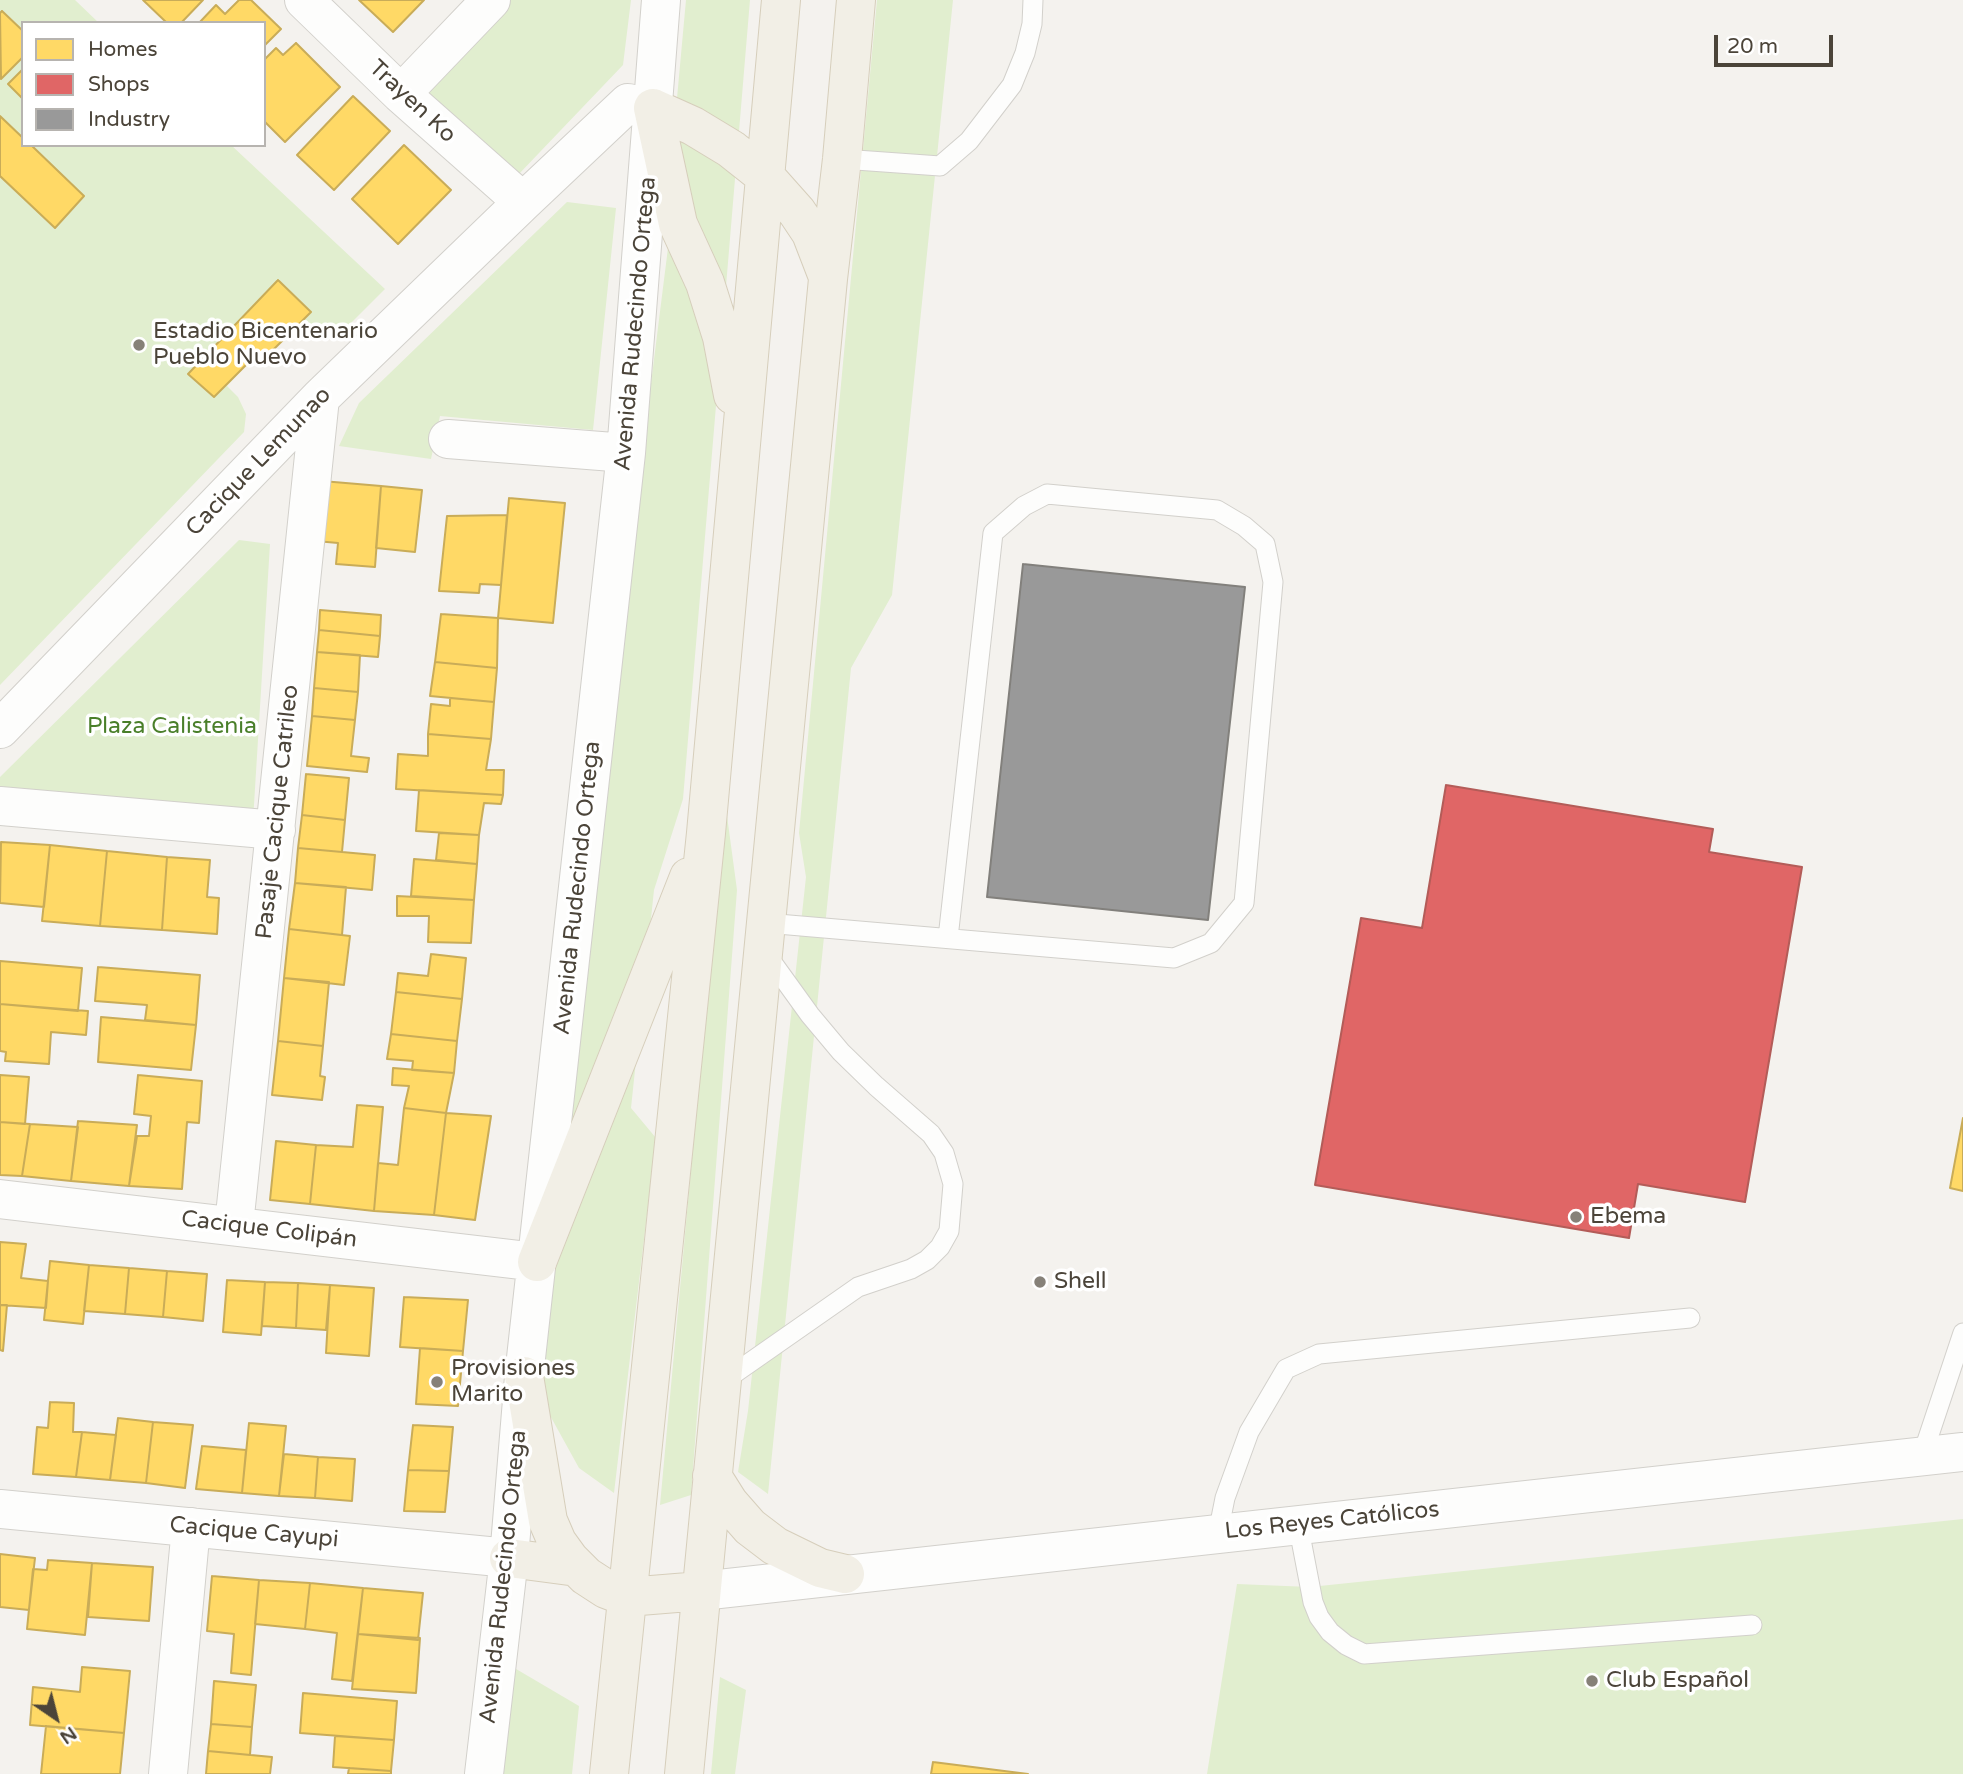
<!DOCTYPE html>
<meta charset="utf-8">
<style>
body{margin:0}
#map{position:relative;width:1963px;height:1774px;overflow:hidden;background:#f4f2ee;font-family:"Varela Round",sans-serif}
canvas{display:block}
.legend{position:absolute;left:21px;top:21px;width:245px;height:126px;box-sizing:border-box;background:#fff;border:2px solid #b7b4b0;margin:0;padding:9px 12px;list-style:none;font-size:21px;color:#4b4439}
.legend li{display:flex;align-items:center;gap:14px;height:35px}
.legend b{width:35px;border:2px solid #b7b4b0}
.north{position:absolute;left:21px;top:1683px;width:70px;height:70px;-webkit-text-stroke:5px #fff;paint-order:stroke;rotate:145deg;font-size:19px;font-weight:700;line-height:28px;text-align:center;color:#4b4439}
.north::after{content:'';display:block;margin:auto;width:24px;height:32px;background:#4b4439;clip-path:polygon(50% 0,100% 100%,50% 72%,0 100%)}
.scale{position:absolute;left:1714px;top:35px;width:119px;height:32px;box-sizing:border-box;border:4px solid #4b4439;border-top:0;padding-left:9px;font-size:21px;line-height:24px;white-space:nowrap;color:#4b4439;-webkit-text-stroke:5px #fff;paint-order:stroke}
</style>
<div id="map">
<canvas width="1963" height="1774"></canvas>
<ul class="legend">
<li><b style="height:19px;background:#ffd966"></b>Homes</li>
<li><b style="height:19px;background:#e06666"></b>Shops</li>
<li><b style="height:19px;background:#999"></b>Industry</li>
</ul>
<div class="north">N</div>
<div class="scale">20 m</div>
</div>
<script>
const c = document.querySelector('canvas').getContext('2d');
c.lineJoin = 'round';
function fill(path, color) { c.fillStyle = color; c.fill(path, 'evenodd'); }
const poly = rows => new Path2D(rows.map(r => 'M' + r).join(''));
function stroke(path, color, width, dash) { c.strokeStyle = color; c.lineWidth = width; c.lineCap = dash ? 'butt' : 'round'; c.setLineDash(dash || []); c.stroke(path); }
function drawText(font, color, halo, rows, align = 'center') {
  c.font = font + ' "Varela Round",sans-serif'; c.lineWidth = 7; c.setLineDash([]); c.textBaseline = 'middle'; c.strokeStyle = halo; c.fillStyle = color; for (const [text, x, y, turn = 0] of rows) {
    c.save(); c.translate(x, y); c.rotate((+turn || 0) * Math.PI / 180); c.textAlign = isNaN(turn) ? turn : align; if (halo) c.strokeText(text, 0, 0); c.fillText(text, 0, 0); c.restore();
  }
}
const green = poly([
 [0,0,75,0,99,23,23,23,23,145,231,145,385,289,350,324,333,334,315,334,301,320,262,361,255,356,227,386,238,397,246,414,244,432,0,685],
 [506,0,631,0,623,65,518,175,423,88],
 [686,0,750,0,683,799,654,890,631,1108,656,1138,614,1493,579,1468,542,1401,552,1264,642,455,673,208,676,109],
 [877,0,953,0,892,595,851,668,768,1494,738,1472,748,1411,806,877,799,833],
 [567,202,616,208,593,430,440,416,431,459,339,446,359,403],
 [239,540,270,544,253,821,0,797,0,777],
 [725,801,737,890,691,1495,660,1505],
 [1963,1519,1963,1774,1207,1774,1237,1584,1310,1587],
 [511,1666,579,1706,572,1774,498,1774],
 [720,1677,746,1690,735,1774,711,1774]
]);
const homes = poly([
 [143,0,203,0,181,23,167,23,143,0],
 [239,0,251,0,281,29,264,46,264,23,199,23,216,5,225,14,239,0],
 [359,0,424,0,393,32,359,0],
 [2,11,23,31,23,57,1,79,0,13,2,11],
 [296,43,340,87,285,142,264,121,264,60,276,48,283,55,296,43],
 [23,69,23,99,8,84,23,69],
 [353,96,390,131,334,190,297,155,353,96],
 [0,116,23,138,23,145,31,145,84,196,55,228,0,176,0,116],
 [404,145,451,190,398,244,352,199,404,145],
 [278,280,311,312,262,361,255,356,214,397,188,374,278,280],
 [322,481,381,486,375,567,336,564,338,543,316,541,322,481],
 [381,486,422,490,415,552,376,548,381,486],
 [509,498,565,503,553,623,498,618,509,498],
 [507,515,501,585,480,584,479,593,439,591,447,516,507,515],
 [320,610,381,615,380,636,319,630,320,610],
 [441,614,498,618,497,668,435,662,441,614],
 [319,630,380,636,378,657,317,652,319,630],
 [317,652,360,655,358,692,314,688,317,652],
 [435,662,497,668,494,702,430,696,435,662],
 [314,688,358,692,355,720,312,716,314,688],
 [450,698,494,702,491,739,428,734,431,704,450,706,450,698],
 [312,716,355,720,351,756,369,758,367,772,307,766,312,716],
 [428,734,491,739,486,770,504,770,503,795,396,789,398,754,428,756,428,734],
 [306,774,349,778,345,820,302,815,306,774],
 [419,790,503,795,501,804,484,803,479,835,416,831,419,790],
 [302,815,345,820,342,852,298,848,302,815],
 [439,833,479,835,477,864,436,860,439,833],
 [1,842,50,845,44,907,0,903,1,842],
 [50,845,107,851,100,926,42,921,50,845],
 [298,848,375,855,372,890,295,883,298,848],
 [107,851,167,857,162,930,100,926,107,851],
 [167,857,210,860,207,897,219,898,217,934,162,930,167,857],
 [414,859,477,864,474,900,411,896,414,859],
 [295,883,346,887,342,935,289,929,295,883],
 [397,896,474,900,471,943,428,942,429,916,397,916,397,896],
 [289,929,350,936,344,985,284,978,289,929],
 [431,954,466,958,462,999,396,992,398,973,428,976,431,954],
 [0,961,82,968,78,1011,0,1004,0,961],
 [98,967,200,975,196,1025,145,1020,147,1005,95,1001,98,967],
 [284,978,329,982,323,1046,278,1041,284,978],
 [396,992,462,999,457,1041,391,1034,396,992],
 [0,1004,88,1011,86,1035,51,1032,49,1064,5,1061,6,1052,0,1051,0,1004],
 [101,1017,196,1025,191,1070,98,1062,101,1017],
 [391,1034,457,1041,454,1073,412,1070,413,1061,387,1059,391,1034],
 [278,1041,323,1046,320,1076,325,1077,322,1100,272,1095,278,1041],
 [393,1068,454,1073,446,1113,404,1108,409,1086,392,1085,393,1068],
 [0,1075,29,1077,25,1124,0,1122,0,1075],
 [138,1075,202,1081,199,1123,187,1122,182,1189,129,1186,137,1136,149,1136,151,1116,134,1114,138,1075],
 [357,1105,383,1107,374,1211,310,1204,316,1145,353,1147,357,1105],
 [404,1108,446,1113,434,1215,374,1211,378,1163,398,1165,404,1108],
 [446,1113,491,1116,475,1220,434,1215,446,1113],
 [1963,1118,1963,1191,1950,1188,1963,1118],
 [78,1121,137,1125,129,1186,71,1181,78,1121],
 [0,1122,30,1124,22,1176,0,1175,0,1122],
 [30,1124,78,1127,71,1181,22,1176,30,1124],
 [276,1141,316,1145,310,1204,270,1200,276,1141],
 [0,1242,26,1244,21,1278,48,1281,46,1308,0,1305,0,1242],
 [50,1261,89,1265,83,1324,44,1320,50,1261],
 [89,1265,129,1268,125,1314,84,1311,89,1265],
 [129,1268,167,1271,163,1317,125,1314,129,1268],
 [167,1271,207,1274,203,1321,163,1317,167,1271],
 [227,1280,265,1282,261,1335,223,1332,227,1280],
 [265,1282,298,1283,296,1328,262,1326,265,1282],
 [298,1283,330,1285,326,1330,296,1328,298,1283],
 [330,1285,374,1288,369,1356,326,1353,330,1285],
 [404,1297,468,1300,463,1351,400,1347,404,1297],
 [0,1305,7,1305,3,1351,0,1350,0,1305],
 [420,1348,463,1351,458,1406,416,1404,420,1348],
 [50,1402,74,1403,73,1432,82,1432,76,1477,33,1474,37,1427,48,1428,50,1402],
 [118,1418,153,1422,146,1483,110,1480,118,1418],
 [153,1422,193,1425,185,1488,146,1483,153,1422],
 [249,1423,286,1426,279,1496,242,1493,249,1423],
 [413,1425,453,1427,449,1471,408,1470,413,1425],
 [82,1432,116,1435,110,1480,76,1477,82,1432],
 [202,1446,246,1450,242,1493,196,1489,202,1446],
 [284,1454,318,1457,315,1498,279,1496,284,1454],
 [318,1457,355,1459,352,1501,315,1498,318,1457],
 [408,1470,449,1471,445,1512,404,1511,408,1470],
 [0,1554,35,1558,29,1610,0,1607,0,1554],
 [48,1560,92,1563,85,1635,27,1629,33,1569,47,1570,48,1560],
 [92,1563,153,1567,149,1621,88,1617,92,1563],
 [212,1576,259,1580,251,1675,231,1673,234,1634,207,1631,212,1576],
 [259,1580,310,1583,305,1629,255,1624,259,1580],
 [310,1583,363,1588,352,1681,332,1679,337,1633,305,1629,310,1583],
 [363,1588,423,1593,418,1640,358,1634,363,1588],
 [358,1634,420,1638,416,1693,352,1689,358,1634],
 [82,1667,130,1671,124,1733,30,1725,33,1687,80,1692,82,1667],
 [214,1681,256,1685,252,1727,211,1724,214,1681],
 [303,1693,397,1701,394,1740,300,1733,303,1693],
 [211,1724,252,1727,250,1755,208,1751,211,1724],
 [46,1726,124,1733,120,1774,41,1774,46,1726],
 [335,1736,394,1740,391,1771,333,1767,335,1736],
 [208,1751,272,1757,270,1774,206,1774,208,1751],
 [933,1762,1028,1774,931,1774,933,1762],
 [349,1768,391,1771,391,1774,348,1774,349,1768]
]);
const shops = poly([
 [1446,785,1713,829,1709,852,1802,867,1745,1202,1638,1184,1629,1238,1315,1185,1361,918,1422,928,1446,785]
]);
const industry = poly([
 [1023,564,1245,587,1208,920,987,897,1023,564]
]);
const lane = poly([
 [842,159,940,166,969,141,1012,85,1025,53,1032,24,1033,0],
 [766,923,1174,958,1211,943,1244,903,1273,582,1265,544,1244,526,1217,510,1047,494,1024,506,993,533,948,938],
 [722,1382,858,1287,911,1269,927,1260,940,1247,949,1231,953,1184,944,1153,931,1134,876,1086,841,1052,810,1015,766,954],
 [1922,1456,1963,1333],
 [1298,1524,1313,1602,1319,1617,1330,1632,1346,1645,1364,1654,1752,1625],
 [1218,1533,1225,1498,1249,1432,1286,1369,1319,1354,1690,1318]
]);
const street = poly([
 [304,0,401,94,523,202],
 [401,94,491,0],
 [448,439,626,453],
 [0,729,320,398,523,202,628,103,653,108],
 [0,806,276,830],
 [0,1199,537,1262],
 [234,1225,320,398],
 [0,1509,509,1558],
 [701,1591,1963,1452],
 [168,1774,191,1527],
 [484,1774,509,1558,524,1376,626,453,661,0]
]);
const primary = poly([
 [653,108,678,224,705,283,722,337,733,395],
 [653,108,693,126,731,149,765,176,797,212,811,233,828,277],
 [537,1262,689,877],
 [524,1376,548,1521,557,1542,570,1560,586,1576,606,1589,627,1597,701,1591],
 [712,1476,729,1503,750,1527,775,1546,820,1568,845,1574],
 [509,1558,577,1567],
 [609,1774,706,833,781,0],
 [684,1774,828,279,842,159,856,0]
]);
const markers = [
 [139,345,7,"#868178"],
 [1576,1217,7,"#868178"],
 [1040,1282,7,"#868178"],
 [437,1382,7,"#868178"],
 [1592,1681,7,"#868178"]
];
const streetNames = [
 ["Trayen Ko",412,102,43],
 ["Avenida Rudecindo Ortega",636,324,-85],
 ["Cacique Lemunao",259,462,-46],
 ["Pasaje Cacique Catrileo",278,812,-84],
 ["Avenida Rudecindo Ortega",578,888,-84],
 ["Cacique Colipán",269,1230,7],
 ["Los Reyes Católicos",1332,1521,-6],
 ["Cacique Cayupi",254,1533,5],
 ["Avenida Rudecindo Ortega",504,1577,-84]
];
const poiNames = [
 ["Estadio Bicentenario",153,332],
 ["Pueblo Nuevo",153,358],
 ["Ebema",1590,1217],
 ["Shell",1054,1282],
 ["Provisiones",451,1369],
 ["Marito",451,1395],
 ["Club Español",1606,1681]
];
const parkNames = [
 ["Plaza Calistenia",172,727]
];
fill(green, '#e1eecf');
fill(homes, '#ffd966');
stroke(homes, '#c9ac58', 2);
fill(shops, '#e06666');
stroke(shops, '#b35c58', 2);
fill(industry, '#999');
stroke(industry, '#82807c', 2);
stroke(lane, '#d2d0cb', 21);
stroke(street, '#d2d0cb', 40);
stroke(primary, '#d6cebb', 40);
stroke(lane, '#fdfdfc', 19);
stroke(street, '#fdfdfc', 38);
stroke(primary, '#f2efe6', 38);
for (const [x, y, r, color] of markers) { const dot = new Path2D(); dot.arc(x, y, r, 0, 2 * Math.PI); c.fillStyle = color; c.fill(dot); stroke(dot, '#fff', 2.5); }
drawText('23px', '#4b4439', '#fff', streetNames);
drawText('23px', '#4b4439', '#fff', poiNames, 'left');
drawText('23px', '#4a7f2a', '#fff', parkNames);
</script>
